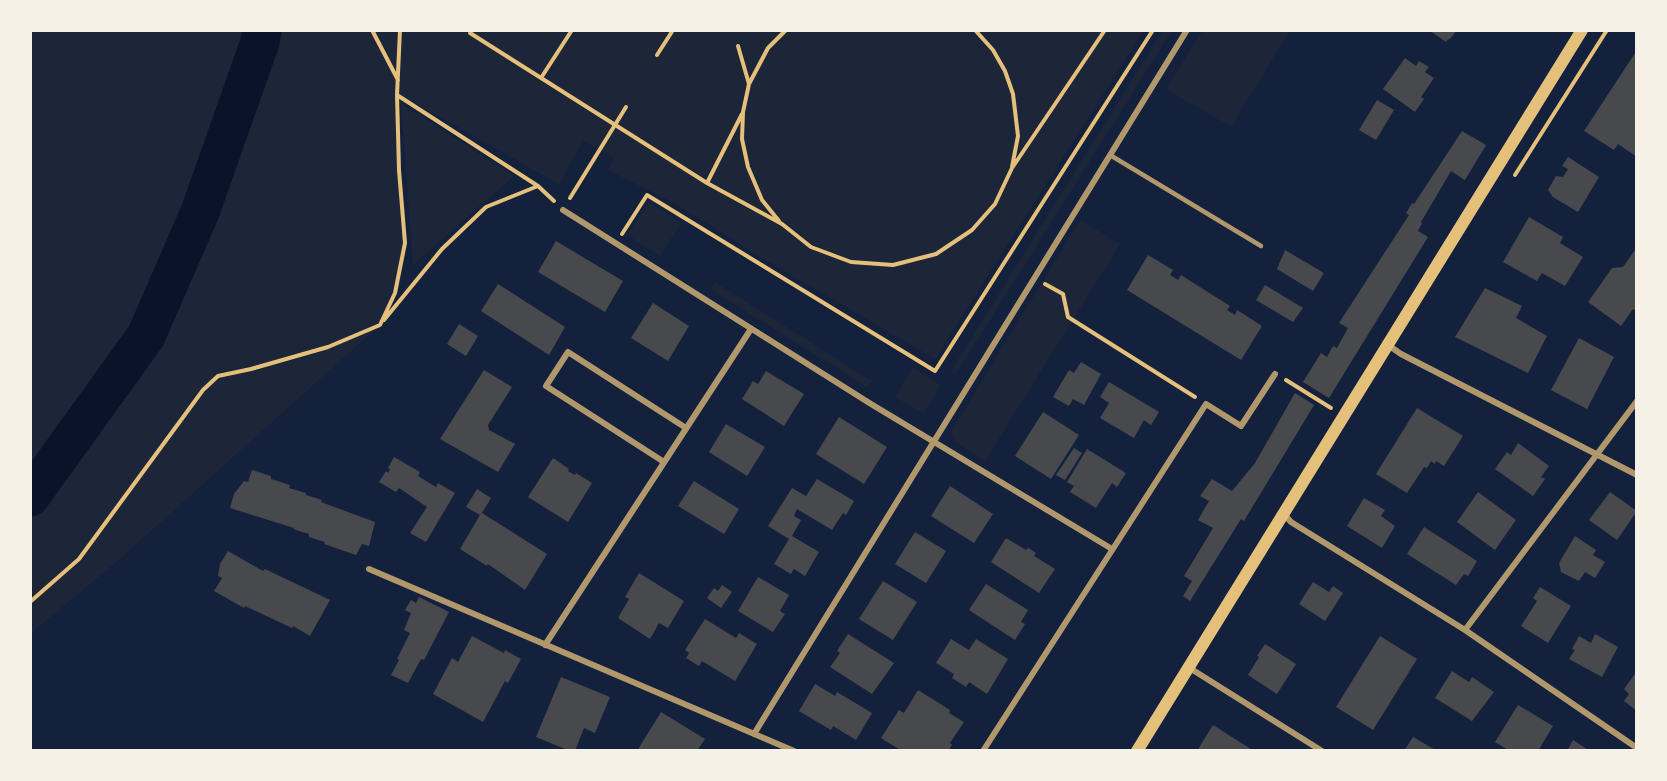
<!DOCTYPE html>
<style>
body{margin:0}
#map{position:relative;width:1667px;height:781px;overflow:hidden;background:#14213d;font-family:Barlow,sans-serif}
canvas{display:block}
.frame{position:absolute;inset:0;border:32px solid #f6f1e7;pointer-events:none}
</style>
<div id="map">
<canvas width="1667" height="781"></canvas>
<div class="frame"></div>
</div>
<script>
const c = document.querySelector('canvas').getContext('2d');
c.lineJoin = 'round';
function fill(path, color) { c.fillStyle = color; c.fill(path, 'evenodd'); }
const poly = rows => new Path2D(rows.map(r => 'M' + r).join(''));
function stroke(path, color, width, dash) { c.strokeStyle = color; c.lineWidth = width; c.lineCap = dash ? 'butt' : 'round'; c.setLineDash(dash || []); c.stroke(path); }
const green = poly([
 [30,30,1144,30,935,359,757,255,676,204,608,170,614,158,583,141,559,184,408,99,402,104,514,176,413,265,401,104,397,106,399,170,405,243,395,293,380,325,121,558,30,634],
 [1163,30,1172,30,956,374,951,371],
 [1203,30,1290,30,1231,127,1166,89],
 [648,202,681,223,660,256,627,235],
 [1080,220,1120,244,985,461,954,441,951,432],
 [715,282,872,381,867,387,710,289],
 [913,368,941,385,924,414,895,397]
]);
const river = poly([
 [30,497,146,336,200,212,260,42,262,30]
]);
const building = poly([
 [1429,30,1457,30,1449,40,1448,39,1446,42],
 [1637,50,1637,157,1618,144,1614,150,1584,131],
 [1405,58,1416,66,1419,61,1429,67,1425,72,1434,78,1421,97,1424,99,1415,112,1383,89],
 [1377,100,1394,110,1376,140,1359,130],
 [1462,131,1486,145,1465,180,1451,171,1421,222,1422,223,1418,231,1428,237,1329,398,1303,382,1321,353,1327,357,1333,346,1337,348,1348,328,1339,323,1409,215,1406,213,1412,203,1414,204],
 [1568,157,1599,177,1578,212,1553,197,1548,190,1556,176,1563,177,1568,169,1562,166],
 [1529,217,1563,237,1560,243,1583,257,1565,286,1542,273,1537,281,1503,262],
 [556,241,623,281,605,312,538,272],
 [1637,247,1637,312,1633,309,1621,326,1588,302,1612,268,1623,267],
 [1285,250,1324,273,1313,291,1277,269],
 [1148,255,1173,270,1170,275,1178,280,1181,275,1230,306,1227,310,1235,315,1237,310,1262,326,1241,360,1127,290],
 [498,284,565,327,549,355,481,311],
 [1265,285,1303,308,1293,322,1256,300],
 [1485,288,1522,306,1516,318,1547,336,1528,373,1455,337],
 [653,303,689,326,668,361,631,338],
 [459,324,478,336,466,356,447,344],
 [1579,338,1614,357,1587,409,1551,390],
 [1081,362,1101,374,1084,405,1073,399,1069,406,1053,397,1069,370,1074,373],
 [484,370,512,387,488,425,489,430,515,444,498,472,440,439],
 [766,371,804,394,784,426,742,399,753,381,758,384],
 [1109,382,1159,412,1151,425,1144,420,1134,438,1100,418,1109,403,1100,397],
 [1295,393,1314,405,1244,521,1241,519,1190,601,1183,596,1192,581,1184,576,1213,528,1198,520,1209,501,1200,496,1212,479,1232,491,1255,463],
 [1417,408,1463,436,1444,466,1436,461,1435,464,1431,461,1427,468,1424,467,1407,493,1376,474],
 [1043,412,1079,435,1051,479,1015,456],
 [839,417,887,447,864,484,816,454],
 [726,424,765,447,747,476,709,452],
 [1518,443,1549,466,1541,477,1545,479,1533,496,1495,469,1507,452,1511,455],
 [1074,448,1082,453,1065,480,1056,475],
 [1087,449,1126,473,1117,487,1112,483,1096,508,1070,492,1074,486,1067,482],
 [394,457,420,472,418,476,436,487,438,483,455,493,426,542,410,533,427,507,399,488,396,492,379,482,386,471,388,473,390,469,388,468],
 [553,458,569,469,568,471,575,475,576,473,592,483,568,522,528,497],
 [252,470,271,476,271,479,290,485,289,488,306,493,306,495,322,500,321,502,375,522,369,546,362,544,356,555,324,544,325,542,309,537,309,534,293,529,294,528,230,508,234,494,244,481,248,482],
 [817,479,854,501,846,515,843,513,832,530,797,509,794,516,801,520,792,536,819,552,805,576,794,569,791,574,774,564,789,539,768,526,792,488,806,496],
 [694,481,739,509,724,534,678,506],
 [950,486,993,514,974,543,931,516],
 [477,489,491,498,482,513,547,554,525,590,488,564,487,566,460,549,480,515,466,507],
 [1478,492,1516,520,1495,550,1457,522],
 [1610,492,1637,511,1617,540,1589,520],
 [1364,498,1385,510,1381,516,1395,526,1382,548,1347,526],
 [1424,527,1477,561,1468,576,1464,574,1456,585,1407,554],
 [915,532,946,551,926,583,895,564],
 [1575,536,1596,550,1593,555,1605,562,1595,578,1585,572,1579,581,1561,572,1559,563],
 [1006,538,1026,550,1028,548,1030,549,1036,553,1034,556,1055,569,1039,593,991,562],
 [228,551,263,571,265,569,330,600,310,636,293,626,292,628,245,606,244,608,214,591,222,578,218,576,220,564],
 [639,573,684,601,668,628,659,623,650,639,618,618,629,599,625,597],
 [758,577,789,595,780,611,785,614,773,632,738,611],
 [883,581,917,602,893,640,859,619],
 [1313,582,1329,592,1333,586,1343,593,1325,621,1299,604],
 [986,584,1028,610,1021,622,1025,624,1015,640,969,610],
 [722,585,732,592,721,608,707,598,714,588,718,591],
 [1540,587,1571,606,1548,643,1521,626,1537,601,1533,598],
 [419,597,449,612,424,660,421,659,408,683,391,675,399,660,397,659,410,633,404,630,411,613,405,610,411,600,416,603],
 [705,619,736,638,739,633,757,644,735,681,702,661,699,666,686,658,689,653,685,650],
 [848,634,894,663,872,694,830,667,840,653,837,651],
 [1595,634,1618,647,1602,677,1569,659,1575,650,1572,649,1579,636,1591,643],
 [472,636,504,653,505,650,521,659,508,683,505,681,483,722,433,694,452,658,458,662],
 [1380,636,1417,659,1373,730,1336,707],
 [951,639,969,650,976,639,1008,659,987,694,969,682,966,687,952,678,954,674,936,663],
 [1265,644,1296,664,1277,694,1248,675,1259,657,1257,656],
 [1452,671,1469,682,1472,677,1494,692,1472,721,1435,698],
 [1637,671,1637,711,1624,701,1629,694,1624,689],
 [561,677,610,697,595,733,584,728,575,751,570,751,536,737],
 [815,684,835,696,837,692,872,713,856,740,833,726,831,730,799,711],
 [918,690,950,710,949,713,964,722,950,743,952,745,948,751,902,751,881,738,899,710,904,713],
 [1518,705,1553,726,1538,751,1510,751,1495,742],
 [661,712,705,739,697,751,637,751],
 [1213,725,1254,751,1197,751],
 [1413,737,1437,751,1404,751],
 [1573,740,1590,751,1567,751]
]);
const path = poly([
 [372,30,398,80],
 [472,30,470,33,707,183,782,224,811,247,851,262,893,265,936,254,972,230,995,204,1012,168,1105,30],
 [975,30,993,50,1005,71,1013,94,1018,136,1012,167],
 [738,46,749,84],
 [657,55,673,30],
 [541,78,572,30],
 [397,95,538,186,554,201],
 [1515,175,1607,30],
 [707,183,742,114],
 [570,198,626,107],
 [779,221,762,200,748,167,742,139,743,112,749,84,768,48,786,30],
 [622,234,647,195,935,371,1153,30],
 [1045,284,1063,294,1068,317,1195,397],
 [384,320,442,249,486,207,538,186],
 [1286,380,1331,408],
 [30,602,79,559,203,390,218,376,251,369,328,347,380,325,395,293,405,243,399,170,397,95,400,30]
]);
const service = poly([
 [1110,155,1261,246]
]);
const minor = poly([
 [563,210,871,404,1112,549],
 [1388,345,1401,354,1637,475],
 [664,462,546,386,568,352,686,428],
 [1284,514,1291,522,1465,630,1637,748],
 [369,569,794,751],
 [1465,630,1637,401],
 [545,645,751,329],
 [1188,667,1322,751],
 [754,734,1187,30],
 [983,751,1206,404,1241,426,1275,374]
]);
const secondary = poly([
 [1137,751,1582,30]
]);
fill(green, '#1d2539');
stroke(river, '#0b132b', 39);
fill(building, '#48494c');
stroke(path, '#e5c07b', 4);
stroke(service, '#b1986c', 4.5);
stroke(minor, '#b1986c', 6);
stroke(secondary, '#e5c07b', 12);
</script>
